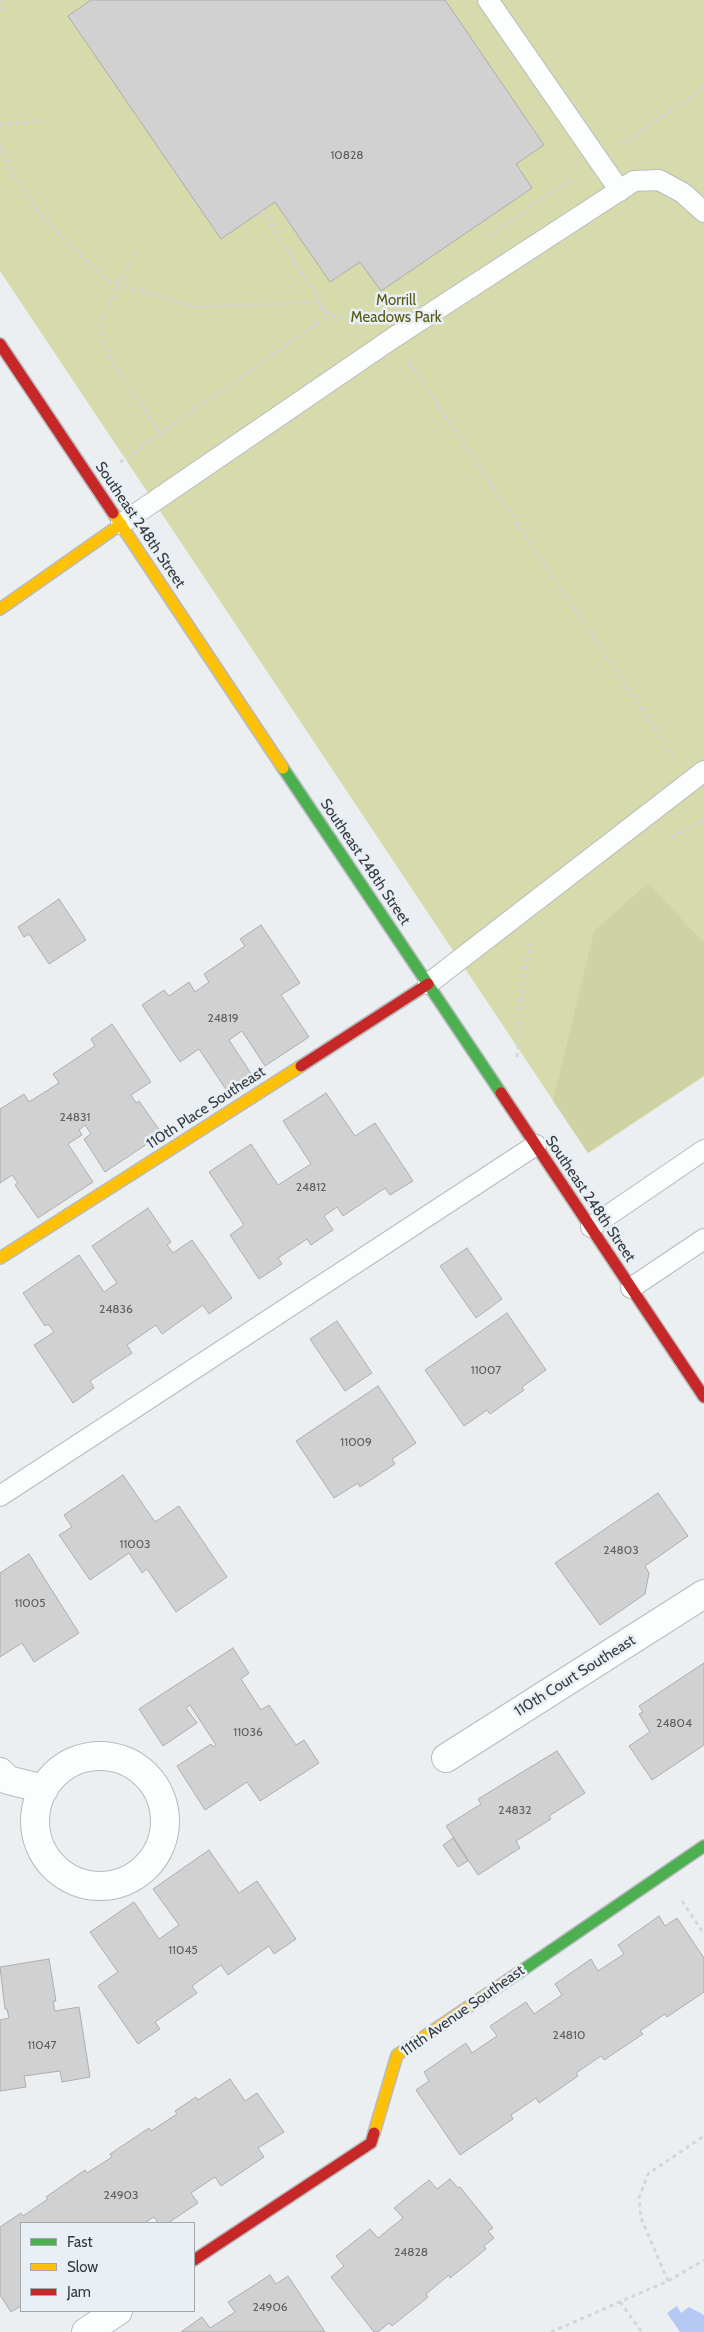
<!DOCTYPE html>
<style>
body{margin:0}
#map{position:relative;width:704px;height:2332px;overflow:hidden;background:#ebeff2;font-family:Cabin,sans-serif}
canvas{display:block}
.legend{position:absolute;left:20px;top:2222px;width:175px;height:90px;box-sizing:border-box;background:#e8eff5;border:1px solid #a1a7ab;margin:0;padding:6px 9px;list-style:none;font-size:15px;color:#373a3d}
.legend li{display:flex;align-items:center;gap:10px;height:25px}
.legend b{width:25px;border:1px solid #a1a7ab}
</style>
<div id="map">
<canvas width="704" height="2332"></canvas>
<ul class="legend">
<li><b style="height:6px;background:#4caf50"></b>Fast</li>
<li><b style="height:6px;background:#ffc107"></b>Slow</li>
<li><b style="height:6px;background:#c62828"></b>Jam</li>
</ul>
</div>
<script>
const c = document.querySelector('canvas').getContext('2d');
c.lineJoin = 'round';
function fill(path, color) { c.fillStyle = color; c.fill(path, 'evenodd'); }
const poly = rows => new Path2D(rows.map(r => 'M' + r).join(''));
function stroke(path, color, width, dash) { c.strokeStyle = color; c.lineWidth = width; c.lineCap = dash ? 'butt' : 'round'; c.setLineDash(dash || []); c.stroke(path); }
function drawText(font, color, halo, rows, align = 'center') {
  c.font = font + ' Cabin,sans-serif'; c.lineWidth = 5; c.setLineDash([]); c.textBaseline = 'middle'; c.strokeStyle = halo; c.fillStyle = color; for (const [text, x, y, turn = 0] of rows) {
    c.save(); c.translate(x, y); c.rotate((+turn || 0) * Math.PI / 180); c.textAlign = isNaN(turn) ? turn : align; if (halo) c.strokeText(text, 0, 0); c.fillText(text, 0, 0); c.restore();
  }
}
const green = poly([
 [0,0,704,0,704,1076,588,1153,0,271]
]);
const forest = poly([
 [648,883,704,943,704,1076,588,1153,553,1101,594,931]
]);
const water = poly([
 [677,2306,681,2313,689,2307,704,2315,704,2332,680,2332,667,2313]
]);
const building = poly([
 [91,0,445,0,544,145,516,164,532,188,381,291,360,262,330,282,275,202,221,239,68,16,91,0],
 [59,899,86,940,49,964,29,934,24,937,18,927,59,899],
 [261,925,300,983,281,995,309,1037,265,1066,242,1031,229,1040,252,1075,227,1091,199,1049,180,1062,142,1005,164,990,169,996,189,982,195,992,209,982,204,974,245,946,240,939,261,925],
 [112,1024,151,1082,131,1095,136,1103,139,1101,162,1134,105,1172,84,1139,91,1134,85,1125,79,1130,82,1135,68,1144,93,1182,38,1218,15,1185,18,1183,12,1175,0,1183,0,1109,24,1094,29,1102,59,1083,53,1074,95,1046,91,1039,112,1024],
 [326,1093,355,1136,375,1123,413,1181,390,1195,385,1188,343,1216,337,1207,324,1216,333,1230,311,1245,307,1239,278,1258,282,1264,259,1279,230,1235,244,1225,209,1172,251,1144,278,1185,311,1164,283,1121,326,1093],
 [148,1208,171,1242,167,1245,173,1253,192,1240,232,1298,209,1314,203,1305,162,1334,156,1325,127,1345,132,1353,90,1381,94,1388,73,1403,34,1345,54,1332,48,1324,45,1326,23,1293,79,1255,104,1292,117,1283,92,1246,148,1208],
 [467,1248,502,1299,476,1318,440,1266,467,1248],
 [507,1313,546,1370,522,1387,524,1390,490,1414,487,1410,464,1426,425,1370,507,1313],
 [337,1321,372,1373,345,1391,310,1339,337,1321],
 [378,1386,416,1443,392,1459,395,1464,360,1487,358,1483,334,1498,296,1441,378,1386],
 [123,1475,155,1522,179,1506,227,1577,176,1612,147,1569,142,1573,129,1553,90,1580,59,1535,72,1527,64,1515,123,1475],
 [658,1493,688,1536,645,1566,649,1573,645,1594,600,1625,555,1563,658,1493],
 [29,1554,79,1633,34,1662,22,1643,0,1657,0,1573,29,1554],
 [233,1648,249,1673,241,1679,261,1710,269,1705,296,1745,304,1740,319,1763,260,1801,247,1782,205,1810,177,1766,211,1744,213,1747,216,1745,190,1705,186,1708,197,1723,163,1746,139,1709,233,1648],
 [704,1663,704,1745,652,1780,629,1746,650,1732,639,1714,643,1712,639,1706,704,1663],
 [557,1751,585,1793,549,1816,551,1819,516,1841,520,1848,478,1875,446,1826,481,1804,478,1799,557,1751],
 [453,1838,468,1861,458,1867,443,1845,453,1838],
 [209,1850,239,1893,257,1881,296,1939,274,1954,269,1946,228,1975,221,1965,192,1986,197,1993,155,2022,160,2029,138,2044,98,1986,118,1972,90,1932,134,1902,159,1939,179,1925,153,1889,209,1850],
 [659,1916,665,1926,677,1918,704,1958,704,1992,667,2017,665,2014,640,2031,643,2034,604,2060,601,2056,576,2073,578,2076,539,2103,536,2098,511,2115,513,2119,460,2155,416,2090,429,2081,424,2072,466,2043,472,2053,497,2036,490,2026,526,2002,534,2014,562,1995,555,1984,591,1959,598,1971,624,1954,618,1945,659,1916],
 [49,1959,56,2001,53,2001,55,2011,79,2007,90,2077,62,2082,60,2071,24,2076,26,2087,0,2091,0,2020,9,2018,7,2009,5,2009,0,1967,49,1959],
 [230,2079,245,2101,257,2093,284,2132,258,2148,264,2157,221,2186,215,2177,191,2193,198,2203,168,2223,158,2223,154,2217,144,2223,21,2223,21,2306,11,2312,0,2295,0,2227,21,2213,23,2216,48,2199,46,2197,85,2170,87,2173,112,2157,110,2154,149,2128,151,2131,177,2114,175,2111,196,2097,198,2100,230,2079],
 [450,2179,458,2188,460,2187,493,2228,488,2231,494,2238,484,2246,486,2249,450,2278,449,2275,426,2294,428,2297,392,2326,389,2323,378,2332,374,2332,331,2277,344,2266,336,2256,370,2229,378,2238,403,2218,394,2208,429,2180,437,2189,450,2179],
 [270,2275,276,2284,288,2276,325,2332,181,2332,202,2317,210,2328,235,2312,228,2302,270,2275]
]);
const path = poly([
 [0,10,1,0],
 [0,125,42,120],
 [622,144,698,92,704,85],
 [0,145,13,174,30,200,61,237,110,282,196,307,313,302,329,315,360,324],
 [489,236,574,177],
 [137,253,118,284,102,319,102,336,110,358,160,432],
 [409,362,673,756],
 [120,462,329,315,262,211],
 [671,837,704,820],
 [517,1057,523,979,531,944],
 [682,1901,704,1934],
 [668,2281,641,2218,639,2198,648,2174,704,2136],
 [620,2302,642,2332],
 [551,2332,668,2281,704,2260]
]);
const lane = poly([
 [488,0,620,191],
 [121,524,393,338,634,181,659,180,683,193,704,212],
 [428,984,704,771],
 [591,1227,704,1150],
 [631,1288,704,1239],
 [0,1496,536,1145]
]);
const street = poly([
 '35 1821a65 65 0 1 1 130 0a65 65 0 1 1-130 0Z',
 [446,1758,704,1594],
 [0,1772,8,1780,44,1789],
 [86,2332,118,2311]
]);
const fast = poly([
 [283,768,501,1093],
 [508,1980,704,1846]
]);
const slow = poly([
 [113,513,283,768],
 [0,609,121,524],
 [0,1258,301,1066],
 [374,2133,397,2055,508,1980]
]);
const jam = poly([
 [0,344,113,513],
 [301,1066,428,984],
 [501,1093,704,1397],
 [194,2260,371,2143,374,2133]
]);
const numberNames = [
 ["10828",347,155],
 ["24819",223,1018],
 ["24831",75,1117],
 ["24812",311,1187],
 ["24836",116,1309],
 ["11007",486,1370],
 ["11009",356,1442],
 ["11003",135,1544],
 ["24803",621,1550],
 ["11005",30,1603],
 ["24804",674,1723],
 ["11036",248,1732],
 ["24832",515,1810],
 ["11045",183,1950],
 ["24810",569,2035],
 ["11047",42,2045],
 ["24903",121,2195],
 ["24828",411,2252],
 ["24906",270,2307]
];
const parkNames = [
 ["Morrill",396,301],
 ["Meadows Park",396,318]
];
const streetNames = [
 ["Southeast 248th Street",140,525,56],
 ["Southeast 248th Street",365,862,56],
 ["110th Place Southeast",206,1108,-33],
 ["Southeast 248th Street",590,1199,56],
 ["110th Court Southeast",575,1676,-32],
 ["111th Avenue Southeast",463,2011,-35]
];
fill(green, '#d7dbac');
fill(forest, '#cfd3a3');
fill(water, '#b3c8f3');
fill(building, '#d1d1d2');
stroke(building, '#adadae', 1);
stroke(lane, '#b7bbbd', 22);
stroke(street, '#b7bbbd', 30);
stroke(fast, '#b7bbbd', 14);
stroke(slow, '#b7bbbd', 14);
stroke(jam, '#b7bbbd', 14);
stroke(path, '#d4d6d7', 3, [4, 4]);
stroke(lane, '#fcfdfd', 20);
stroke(street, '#fcfdfd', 28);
stroke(fast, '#4caf50', 11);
stroke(slow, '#ffc107', 11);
stroke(jam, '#c62828', 11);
drawText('12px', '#5e6062', null, numberNames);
drawText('15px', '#585917', '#e8eff5', parkNames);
drawText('15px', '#373a3d', '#e8eff5', streetNames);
</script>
